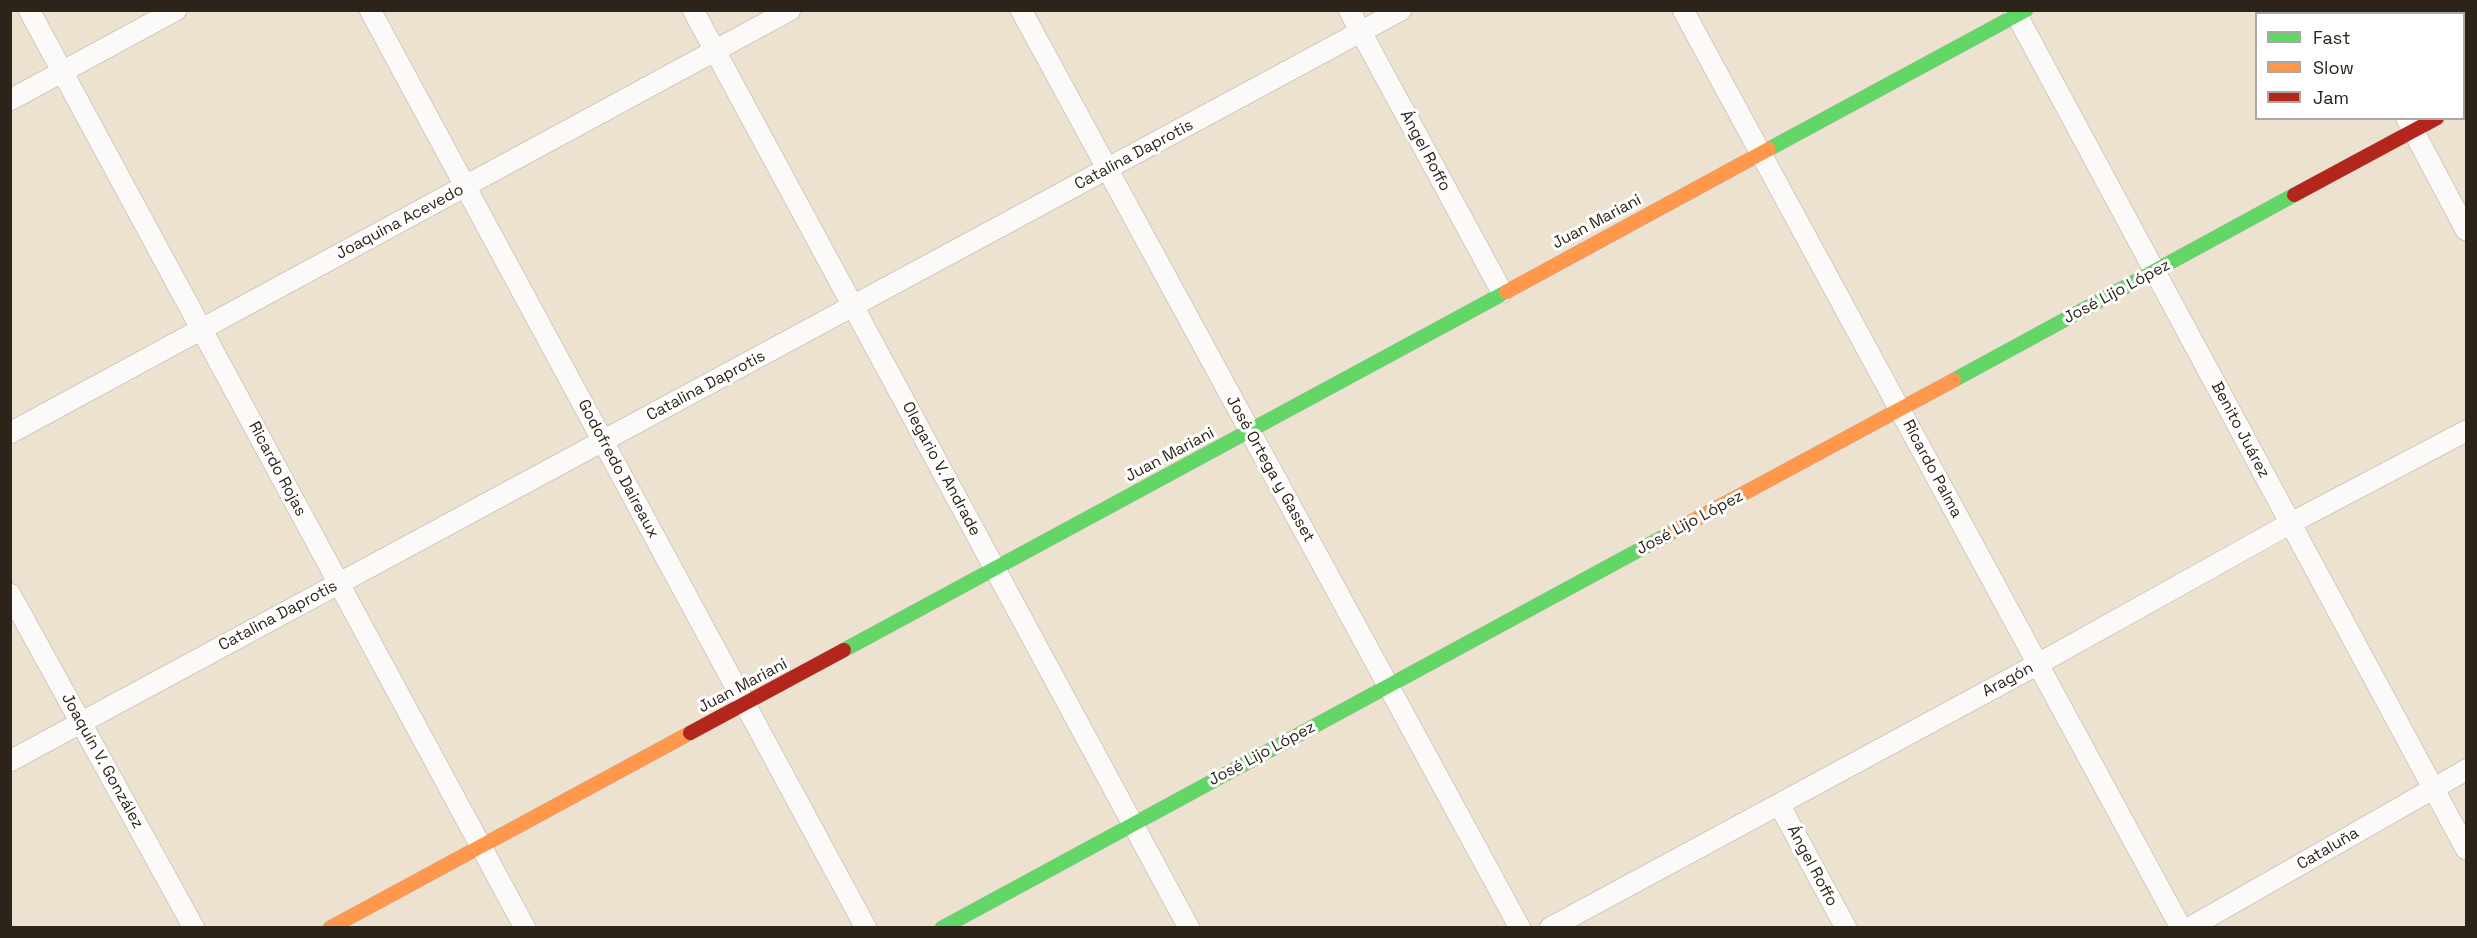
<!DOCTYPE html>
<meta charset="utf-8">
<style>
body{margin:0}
#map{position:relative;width:2477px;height:938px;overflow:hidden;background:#ede1d0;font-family:"Space Grotesk",sans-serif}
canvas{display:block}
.frame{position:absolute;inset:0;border:12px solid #2c2418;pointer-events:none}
.legend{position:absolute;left:2255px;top:12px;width:210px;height:108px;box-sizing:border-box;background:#fff;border:2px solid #aba7a3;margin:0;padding:8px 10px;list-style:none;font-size:18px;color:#2c2418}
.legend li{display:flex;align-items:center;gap:12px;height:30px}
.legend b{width:30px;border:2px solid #aba7a3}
</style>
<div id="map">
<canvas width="2477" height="938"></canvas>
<div class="frame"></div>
<ul class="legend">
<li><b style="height:8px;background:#63d668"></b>Fast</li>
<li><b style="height:8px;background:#ff974d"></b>Slow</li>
<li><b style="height:8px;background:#b3261e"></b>Jam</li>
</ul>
</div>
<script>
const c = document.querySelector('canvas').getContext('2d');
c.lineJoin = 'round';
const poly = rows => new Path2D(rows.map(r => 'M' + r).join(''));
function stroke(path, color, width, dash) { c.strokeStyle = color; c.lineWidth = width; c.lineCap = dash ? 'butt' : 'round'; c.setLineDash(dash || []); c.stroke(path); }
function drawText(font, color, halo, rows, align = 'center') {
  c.font = font + ' "Space Grotesk",sans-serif'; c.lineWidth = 6; c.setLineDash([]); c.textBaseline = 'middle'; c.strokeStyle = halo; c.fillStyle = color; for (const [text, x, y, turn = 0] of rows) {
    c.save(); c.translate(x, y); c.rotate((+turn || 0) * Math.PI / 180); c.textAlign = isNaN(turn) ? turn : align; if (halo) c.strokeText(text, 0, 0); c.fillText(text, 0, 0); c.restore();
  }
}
const street = poly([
 [29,10,525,928],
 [370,10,866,928],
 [693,10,1189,928],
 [1021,10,1520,928],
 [1349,10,1502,292],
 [1683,10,2181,928],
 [2014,10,2466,849],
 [2347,10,2349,14],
 [10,100,176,10],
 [2464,104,2466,103],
 [2407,119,2466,230],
 [10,433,790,10],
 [10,594,194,928],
 [10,761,1401,10],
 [1779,804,1846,928],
 [1550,928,2038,664,2291,523,2466,431],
 [2189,928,2466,770]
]);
const fast = poly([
 [1769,149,2026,10],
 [1954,380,2294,195],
 [844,650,1506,292],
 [942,928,1674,531]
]);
const slow = poly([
 [1506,292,1769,149],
 [1674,531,1954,380],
 [330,928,690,733]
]);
const jam = poly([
 [2294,195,2437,118],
 [690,733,844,650]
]);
const streetNames = [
 ["Ángel Roffo",1425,151,62],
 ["Catalina Daprotis",1134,155,-28],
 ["Joaquina Acevedo",400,222,-28],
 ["Juan Mariani",1597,222,-28],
 ["José Lijo López",2117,292,-28],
 ["Catalina Daprotis",706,386,-28],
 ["Benito Juárez",2240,430,62],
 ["Juan Mariani",1170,455,-28],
 ["Ricardo Rojas",277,469,62],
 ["Godofredo Daireaux",618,469,62],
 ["Olegario V. Andrade",941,469,62],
 ["José Ortega y Gasset",1270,469,61],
 ["Ricardo Palma",1932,469,62],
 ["José Lijo López",1690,523,-28],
 ["Catalina Daprotis",278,616,-28],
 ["Aragón",2008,680,-28],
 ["Juan Mariani",743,686,-28],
 ["José Lijo López",1262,754,-28],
 ["Joaquín V. González",102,761,61],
 ["Cataluña",2328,849,-30],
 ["Ángel Roffo",1812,866,62]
];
stroke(street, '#b6ada0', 22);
stroke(fast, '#b6ada0', 15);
stroke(slow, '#b6ada0', 15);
stroke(jam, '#b6ada0', 15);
stroke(street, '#fcfaf8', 21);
stroke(fast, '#63d668', 14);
stroke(slow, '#ff974d', 14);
stroke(jam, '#b3261e', 14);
drawText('16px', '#2c2418', '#fff', streetNames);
</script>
